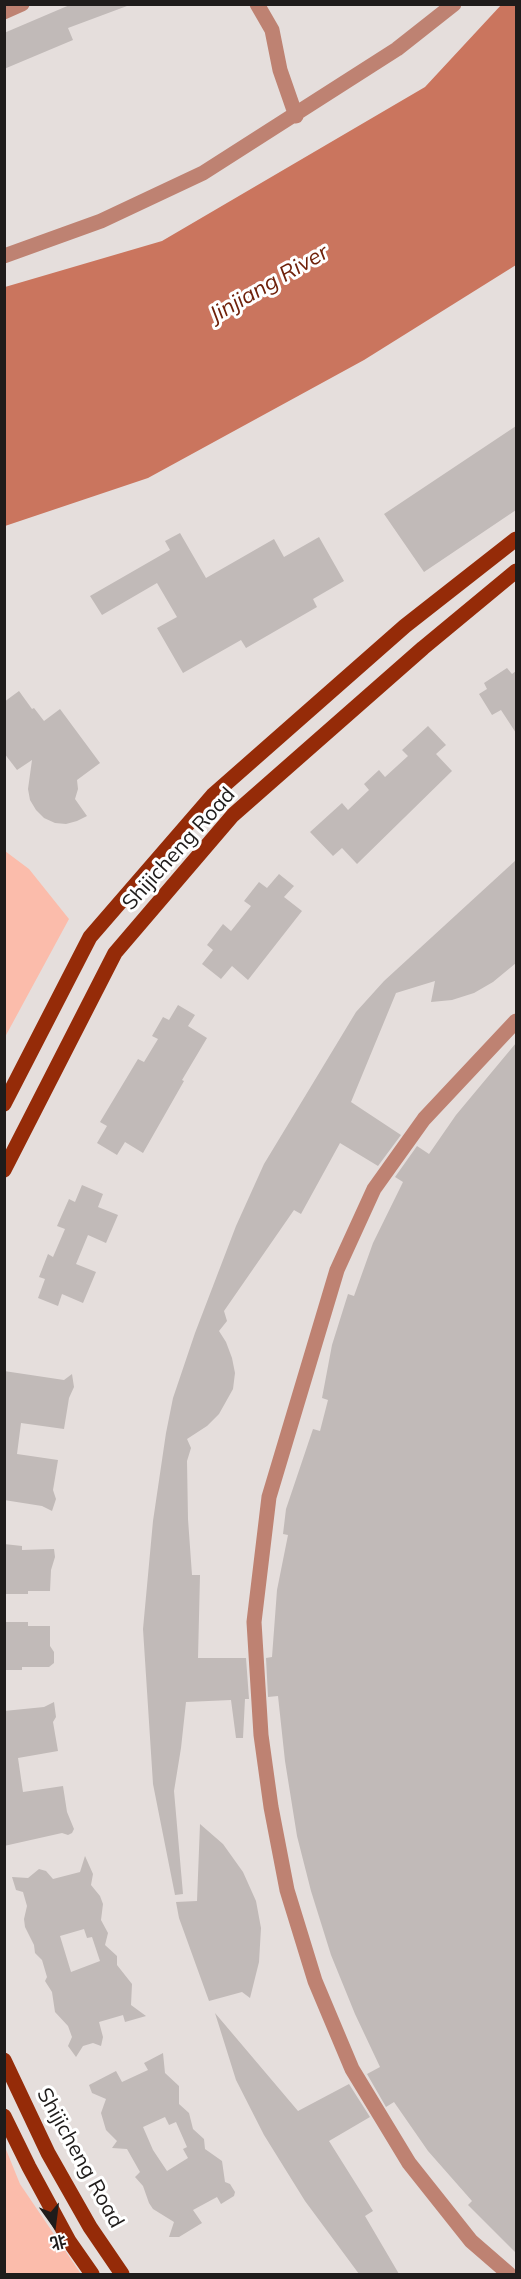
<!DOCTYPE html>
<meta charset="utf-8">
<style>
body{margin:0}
#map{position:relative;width:521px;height:2279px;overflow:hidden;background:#e5dedc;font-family:Mulish,"Noto Sans SC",sans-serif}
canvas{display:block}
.frame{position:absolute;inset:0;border:6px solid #1f1c1b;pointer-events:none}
.north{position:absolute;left:24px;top:2195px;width:60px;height:60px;-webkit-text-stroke:4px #fff;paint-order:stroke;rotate:166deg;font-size:16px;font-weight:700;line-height:24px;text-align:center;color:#1f1c1b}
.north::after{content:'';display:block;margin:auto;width:21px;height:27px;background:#1f1c1b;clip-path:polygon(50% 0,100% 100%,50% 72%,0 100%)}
</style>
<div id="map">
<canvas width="521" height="2279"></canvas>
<div class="frame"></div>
<div class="north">北</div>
</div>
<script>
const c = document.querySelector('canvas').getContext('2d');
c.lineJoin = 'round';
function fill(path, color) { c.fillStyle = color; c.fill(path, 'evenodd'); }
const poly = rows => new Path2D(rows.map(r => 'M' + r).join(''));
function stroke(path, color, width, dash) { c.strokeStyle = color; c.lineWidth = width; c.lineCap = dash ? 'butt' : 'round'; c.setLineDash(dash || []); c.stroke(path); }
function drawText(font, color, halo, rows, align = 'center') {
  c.font = font + ' Mulish,sans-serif'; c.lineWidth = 6; c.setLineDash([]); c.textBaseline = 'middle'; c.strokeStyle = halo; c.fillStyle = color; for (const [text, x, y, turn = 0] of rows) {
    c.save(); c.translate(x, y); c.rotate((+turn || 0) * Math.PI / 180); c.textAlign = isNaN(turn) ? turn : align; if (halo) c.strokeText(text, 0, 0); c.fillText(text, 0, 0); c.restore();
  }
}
const green = poly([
 [5,851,29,869,69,919,5,1037],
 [5,2147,20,2184,81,2274,5,2274]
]);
const water = poly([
 [502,4,516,5,516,265,364,360,148,478,5,526,5,287,162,241,425,87]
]);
const building = poly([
 [72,4,127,6,68,28,73,40,4,69,4,33],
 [516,426,516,510,424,572,384,514],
 [180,533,206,578,274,539,284,557,319,537,344,581,313,599,317,607,246,648,241,640,183,673,157,628,177,617,157,583,102,615,90,596,170,550,165,541],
 [507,668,512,674,516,671,516,733,501,710,492,715,479,694,487,689,484,683],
 [19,691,32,709,34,708,44,721,60,709,100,763,77,780,78,789,75,799,87,816,77,821,66,824,55,823,44,818,36,810,30,800,28,789,32,760,17,770,4,753,4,702],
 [428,726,446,745,436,754,452,771,357,864,342,848,333,856,310,832,342,803,348,810,369,790,364,784,379,770,385,777,408,756,402,750],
 [516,860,516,963,493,982,474,993,452,1000,431,1002,435,981,396,993,351,1102,401,1135,378,1166,340,1143,301,1214,294,1210,224,1311,227,1321,219,1331,226,1342,232,1358,235,1373,233,1389,219,1414,207,1426,187,1439,191,1448,187,1461,188,1519,192,1575,200,1575,198,1658,246,1658,249,1699,245,1699,243,1738,236,1738,231,1700,186,1702,181,1748,174,1791,183,1894,175,1895,153,1784,143,1629,153,1521,166,1433,173,1398,195,1333,236,1226,264,1164,356,1012,384,981],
 [279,874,294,886,284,897,302,911,248,980,232,966,221,979,202,964,213,950,207,945,223,924,231,931,251,906,244,901,259,882,267,888],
 [178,1005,195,1015,188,1026,207,1038,182,1080,184,1081,143,1153,125,1142,117,1155,97,1143,107,1126,100,1122,138,1059,144,1062,158,1039,152,1036,163,1017,169,1020],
 [516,1043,516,2253,468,2205,472,2201,428,2151,394,2102,386,2107,367,2074,380,2067,355,2014,331,1955,311,1891,297,1836,285,1761,278,1696,268,1697,266,1658,272,1657,277,1590,288,1535,283,1534,286,1509,313,1429,320,1431,328,1400,322,1398,332,1345,348,1294,354,1296,373,1243,403,1182,395,1177,417,1146,429,1154,456,1115],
 [82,1185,103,1194,98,1207,118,1215,106,1243,88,1235,76,1264,96,1272,83,1303,62,1294,58,1306,38,1298,45,1279,39,1277,48,1254,53,1257,65,1229,57,1226,69,1199,75,1202],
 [4,1371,64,1380,72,1374,74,1387,69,1398,64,1429,21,1423,17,1454,58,1460,53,1490,56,1499,52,1511,42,1506,4,1500],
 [4,1544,22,1546,22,1550,54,1549,55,1557,51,1570,50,1591,28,1591,28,1594,4,1594],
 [4,1622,28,1622,28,1626,50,1626,50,1646,54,1652,54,1663,49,1667,22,1667,22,1670,4,1670],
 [54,1702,56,1717,53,1722,58,1751,18,1758,23,1792,63,1786,67,1812,74,1829,72,1833,68,1835,62,1833,4,1846,4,1711,44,1707],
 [200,1824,223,1844,243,1872,256,1901,261,1928,259,1962,250,1998,242,1992,209,2001,179,1918,176,1902,197,1901],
 [85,1856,93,1874,91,1885,100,1896,103,1904,101,1920,108,1933,105,1945,117,1956,117,1965,132,1984,131,2005,146,2016,125,2022,123,2015,99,2022,103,2037,101,2046,93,2043,83,2046,76,2057,68,2046,72,2037,68,2026,55,2012,52,1992,45,1981,47,1977,42,1960,35,1953,34,1945,25,1927,24,1919,27,1906,23,1892,16,1890,12,1877,28,1878,39,1869,46,1871,53,1879,80,1872],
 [84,1929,87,1938,92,1937,100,1961,71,1972,60,1936],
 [215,2013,298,2111,349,2084,370,2117,329,2141,373,2211,365,2216,399,2274,359,2274,305,2201,264,2135,236,2080],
 [163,2053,165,2073,179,2086,179,2104,189,2113,193,2129,204,2139,205,2149,222,2161,225,2182,230,2184,235,2192,234,2196,221,2204,217,2197,193,2210,202,2223,179,2237,169,2237,174,2222,153,2209,149,2203,143,2186,135,2177,140,2172,127,2149,112,2148,117,2141,106,2130,101,2113,106,2099,92,2093,89,2085,116,2071,122,2082,148,2070,144,2063],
 [165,2117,169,2125,176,2122,187,2147,183,2149,188,2158,167,2171,153,2150,143,2127]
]);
const minor = poly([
 [257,4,272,30,280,70,296,116],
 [4,12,22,4],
 [4,256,101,221,203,173,397,49,454,4],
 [509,2274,471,2241,409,2163,352,2069,315,1981,287,1890,271,1807,261,1735,254,1622,269,1497,337,1270,374,1189,424,1119,516,1021]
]);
const major = poly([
 [4,1104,90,937,213,795,405,626,516,539],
 [4,1170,115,953,233,815,423,648,516,571],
 [4,2060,48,2153,90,2227,122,2274],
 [4,2116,29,2167,69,2241,92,2274]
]);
const streetNames = [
 ["Shijicheng Road",179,849,-48],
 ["Shijicheng Road",80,2158,61]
];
const waterNames = [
 ["Jinjiang River",269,284,-30]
];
fill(green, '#fbbcab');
fill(water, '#ca755e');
fill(building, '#c1bab8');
stroke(minor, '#be8272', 15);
stroke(major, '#952b08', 15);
drawText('21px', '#1f1c1b', '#fff', streetNames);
drawText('italic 22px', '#6f210a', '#fff', waterNames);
</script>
